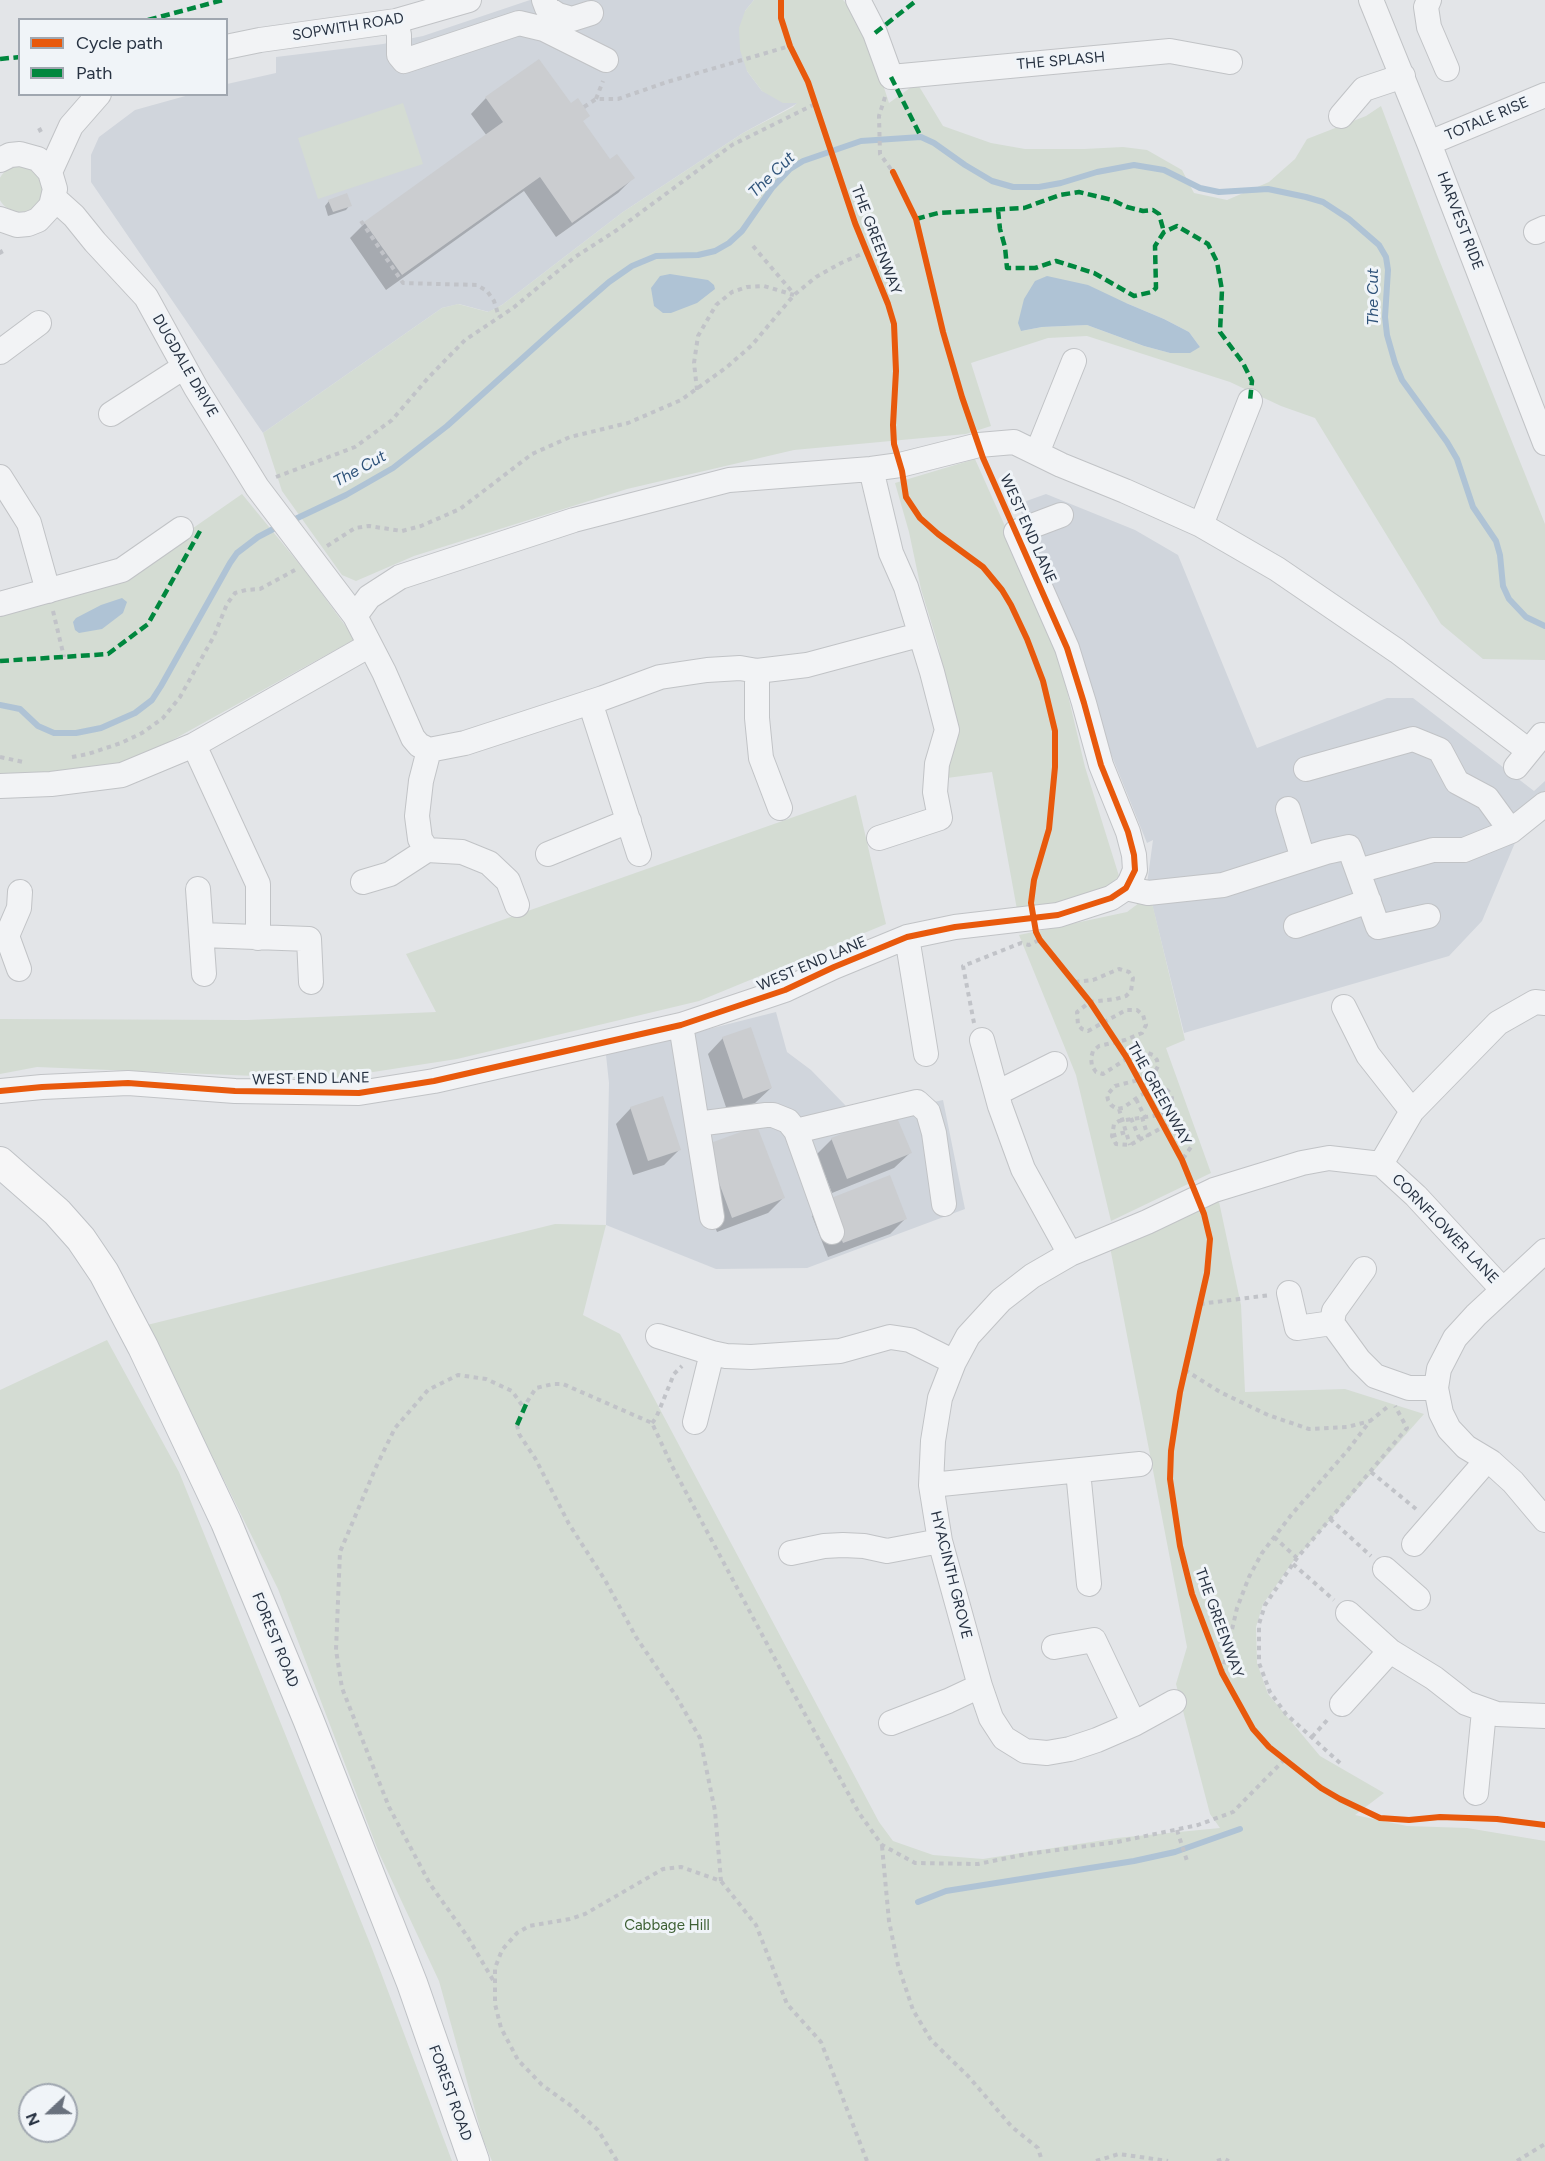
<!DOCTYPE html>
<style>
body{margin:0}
#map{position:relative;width:1545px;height:2161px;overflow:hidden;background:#e3e5e8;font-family:Figtree,sans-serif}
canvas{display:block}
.legend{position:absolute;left:18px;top:18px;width:210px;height:78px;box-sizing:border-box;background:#f0f4f8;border:2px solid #a0a7b0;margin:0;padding:8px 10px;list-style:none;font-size:18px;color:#283343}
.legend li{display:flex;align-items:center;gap:12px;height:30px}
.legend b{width:30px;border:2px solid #a0a7b0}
.north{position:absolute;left:18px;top:2083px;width:60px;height:60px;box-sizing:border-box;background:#f0f4f8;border:2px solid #a0a7b0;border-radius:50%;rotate:248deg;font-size:16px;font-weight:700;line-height:24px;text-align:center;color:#283343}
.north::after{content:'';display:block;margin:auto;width:21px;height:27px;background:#69717d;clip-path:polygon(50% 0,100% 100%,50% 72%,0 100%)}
</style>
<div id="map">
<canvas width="1545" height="2161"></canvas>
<ul class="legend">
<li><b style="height:8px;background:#e8590c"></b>Cycle path</li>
<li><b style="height:8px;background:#00873e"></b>Path</li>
</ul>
<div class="north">N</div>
</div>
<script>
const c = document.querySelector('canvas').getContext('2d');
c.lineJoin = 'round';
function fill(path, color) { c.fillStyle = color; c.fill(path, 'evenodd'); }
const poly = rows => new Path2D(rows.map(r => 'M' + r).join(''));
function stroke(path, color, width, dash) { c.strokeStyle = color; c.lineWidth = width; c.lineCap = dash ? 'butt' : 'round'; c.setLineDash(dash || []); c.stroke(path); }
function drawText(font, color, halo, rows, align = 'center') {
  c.font = font + ' Figtree,sans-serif'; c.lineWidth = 6; c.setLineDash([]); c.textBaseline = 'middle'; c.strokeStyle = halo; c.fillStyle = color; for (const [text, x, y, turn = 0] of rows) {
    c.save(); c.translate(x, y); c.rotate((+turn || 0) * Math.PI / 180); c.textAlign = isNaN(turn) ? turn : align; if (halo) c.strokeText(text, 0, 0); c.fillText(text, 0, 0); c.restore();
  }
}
const built = poly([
 [530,0,754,0,745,11,747,71,762,91,798,103,743,133,623,212,502,305,489,312,459,304,442,308,263,433,91,182,91,155,99,137,135,110,189,95,226,94,227,84,276,73,276,57,383,44,423,36],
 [1046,494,1135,530,1178,555,1257,748,1387,698,1413,698,1534,791,1545,781,1545,814,1517,838,1482,921,1449,956,1184,1033,1147,884,1153,840,1147,843,1101,729,1099,720,1018,504],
 [776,1012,787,1052,811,1070,846,1106,916,1093,929,1103,943,1100,965,1209,807,1268,716,1269,606,1225,609,1083,606,1055]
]);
const green = poly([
 [754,0,843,0,850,7,878,69,889,103,917,83,943,126,991,143,1025,149,1084,149,1123,147,1147,150,1182,170,1194,193,1227,200,1269,182,1295,159,1307,139,1366,116,1381,106,1438,257,1545,524,1545,660,1483,659,1441,624,1315,418,1281,406,1230,382,1087,336,1048,338,971,363,991,426,966,434,794,450,627,489,414,556,356,581,342,575,282,491,263,433,442,308,458,304,488,312,502,305,623,212,743,133,793,107,797,103,783,103,762,91,747,71,740,50,739,28,745,11],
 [1126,303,1164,319,1189,332,1200,347,1170,353,1144,346,1087,325,1042,327,1021,331],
 [403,103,423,164,318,199,298,138],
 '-3 189a23 23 0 1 1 46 0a23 23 0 1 1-46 0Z',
 [975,459,1054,636,1085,767,1119,876,1106,890,1018,915,992,772,947,778,943,766,956,740,957,717,949,703,939,648,921,589,909,532,895,483],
 [242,494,306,572,355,639,131,763,51,774,0,776,0,615,120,579],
 [856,795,886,924,699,1001,457,1059,328,1079,37,1067,0,1074,0,1019,247,1020,436,1012,406,954],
 [1139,903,1152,903,1185,1040,1166,1048,1211,1173,1111,1221,1076,1075,1019,935,1127,912],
 [1218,1197,1241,1305,1245,1392,1345,1389,1424,1414,1292,1563,1263,1604,1256,1627,1257,1663,1268,1694,1320,1756,1384,1793,1355,1815,1407,1826,1467,1828,1545,1841,1545,2161,492,2161,483,2139,439,1981,379,1853,278,1589,147,1325,555,1224,606,1225,583,1315,620,1334,879,1822,893,1841,933,1855,983,1859,1117,1838,1220,1828,1210,1814,1176,1684,1187,1647,1110,1247],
 [107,1340,179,1472,371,1946,452,2161,0,2161,0,1390],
 [30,2095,66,2095,66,2131,30,2131]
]);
const water = poly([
 [670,274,708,280,714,285,715,289,697,303,671,313,663,313,654,306,651,288,660,276],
 [1047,276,1088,285,1126,303,1164,319,1189,332,1200,347,1190,353,1170,353,1144,346,1087,325,1042,327,1021,331,1018,323,1024,299,1035,281],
 [122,598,127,602,123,613,102,629,79,633,75,630,73,622,76,618,101,605]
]);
const shadow = poly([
 [486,98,582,122,610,161,633,178,618,193,556,237,524,191,386,290,350,238,365,223,487,136,471,114],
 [329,201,350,205,346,210,328,216,325,206],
 [723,1038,771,1088,755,1103,728,1113,708,1054],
 [631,1108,679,1150,664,1165,633,1175,616,1124],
 [832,1139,910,1153,894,1168,832,1193,817,1154],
 [706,1146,783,1198,768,1213,717,1232,690,1162],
 [827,1201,905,1219,890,1234,828,1257,812,1216]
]);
const stream = poly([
 [289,522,346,495,393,468,447,426,555,329,609,282,632,266,656,256,698,255,715,251,729,243,742,231,772,188,790,169,803,161,861,141,921,137,934,143,965,165,992,181,1013,187,1039,187,1061,183,1097,172,1134,165,1164,170,1200,188,1219,192,1268,189,1306,197,1323,202,1349,219,1379,245,1386,257,1388,270,1385,317,1387,335,1395,363,1402,380,1447,442,1457,459,1473,507,1496,541,1500,555,1503,586,1509,599,1526,617,1545,626],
 [0,705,20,709,38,726,54,733,76,733,101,728,135,713,152,700,161,686,230,563,237,553,258,537,279,526],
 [918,1902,946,1891,1134,1861,1175,1852,1240,1829]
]);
const building = poly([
 [539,59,571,103,578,98,590,116,583,121,610,159,617,154,635,178,572,223,540,177,402,275,364,222,503,122,485,97],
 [347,193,352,206,333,212,328,200],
 [751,1027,772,1088,743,1099,722,1037],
 [663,1096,681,1150,648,1161,630,1107],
 [895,1113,912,1153,847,1179,831,1138],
 [757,1126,785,1198,732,1218,705,1145],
 [890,1175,907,1219,843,1243,826,1200]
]);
const path = poly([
 [885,97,879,116,880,154,893,172],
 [596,99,603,81],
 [584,107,596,99,618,99,667,82,790,46],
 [39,128,41,132],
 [361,221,403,283,477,285,487,291,494,301,499,317],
 [753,246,794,294],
 [0,250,2,254],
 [697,390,694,363,698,336,716,305,732,292,747,287,764,286,794,295],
 [276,477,355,447,392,420,428,378,465,340,513,308,575,257,617,230,732,145,815,104],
 [327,546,355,528,369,526,402,531,421,526,460,509,532,454,570,437,628,423,681,400,727,367,752,345,794,295,816,277,841,263,866,252],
 [53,611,64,657],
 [0,757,23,762],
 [72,757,88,754,121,743,142,733,163,718,180,697,214,636,227,604,235,593,246,590,260,589,295,570],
 [1075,982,1093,980,1119,969,1129,972,1133,978,1131,991,1126,996,1116,999,1090,1002,1077,1012,1078,1025,1082,1029,1088,1031,1126,1010,1137,1010,1143,1015,1146,1025,1142,1033,1125,1040,1099,1046,1093,1051,1091,1058,1092,1066,1096,1072,1103,1074,1134,1054,1148,1053,1153,1055,1157,1060,1158,1066,1154,1074,1150,1077,1115,1086,1107,1095,1108,1100,1111,1105,1117,1109,1123,1108,1141,1095,1155,1088,1160,1088,1166,1089,1170,1093,1172,1098,1171,1106,1168,1110,1159,1115,1119,1121,1114,1124,1112,1136,1116,1144,1130,1145,1165,1126,1179,1124,1186,1128,1190,1136,1191,1147,1182,1160],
 [974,1023,963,966,1021,943,1029,945,1039,940],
 [1136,1099,1145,1117],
 [1119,1109,1130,1145],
 [1142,1117,1148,1137],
 [1131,1118,1140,1140],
 [1112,1136,1126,1132],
 [1200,1304,1270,1295],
 [1185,1370,1220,1392,1268,1415,1309,1429,1347,1427,1370,1421],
 [527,1402,536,1388,553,1384,563,1384,652,1423,672,1466,789,1685,859,1813,882,1845,915,1863,978,1864,1027,1854,1117,1842,1198,1825,1233,1812,1284,1760],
 [652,1423,656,1418,674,1374,682,1366],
 [517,1425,519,1434,535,1458,569,1524,605,1580,636,1637,676,1696,700,1738,715,1811,721,1881],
 [1371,1472,1416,1509],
 [1330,1519,1371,1556],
 [1274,1537,1297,1558],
 [1293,1564,1334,1600],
 [1222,1673,1237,1608,1249,1577,1262,1553,1292,1514,1348,1450,1370,1421,1390,1405],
 [1312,1737,1329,1718],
 [1340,1763,1286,1714,1270,1692,1259,1663,1259,1624,1265,1605,1297,1558,1407,1428,1395,1406],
 [1177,1830,1187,1861],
 [882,1846,889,1921,898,1965,913,2010,931,2040,968,2076,1012,2127,1038,2148,1042,2161],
 [493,1980,467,1936,430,1884,389,1807,342,1688,336,1650,340,1552,376,1467,395,1428,428,1390,458,1375,486,1379,512,1391,524,1408],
 [617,2161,598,2130,570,2105,542,2085,518,2060,501,2028,495,2004,495,1968,502,1950,517,1933,529,1926,570,1919,585,1914,663,1869,681,1867,721,1881,756,1925,787,2004,821,2042,867,2161],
 [1096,2161,1119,2154,1168,2161],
 [1217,2161,1224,2159,1229,2161],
 [1517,2161,1545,2144]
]);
const minor = poly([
 [544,0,547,8,558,15,572,19,591,13],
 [858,0,875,33,891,77,1170,51,1230,62],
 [1371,0,1429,143,1545,443],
 [1429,0,1426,7,1429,27,1447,69],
 [396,21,399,35,399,55,404,61,519,23,544,29,606,60],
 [226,47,260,40,396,21,469,0],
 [1341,116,1364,89,1403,76],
 [1429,143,1545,95],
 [0,160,10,155,20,154,38,159,50,172,55,189,51,206,38,220,28,224,17,225,0,219],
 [50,172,71,126,99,94],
 [54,198,74,216,95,242,146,297,196,388,257,487,355,616,384,672,413,738,419,745,429,750,465,743,603,698,660,677,707,670,740,668,757,671,807,665,919,635],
 [1536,232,1545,228],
 [0,352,39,323],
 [111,414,184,367],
 [1037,453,1074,361],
 [871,469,891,553,906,587,932,672,947,730,937,764,935,792,940,818,879,838],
 [0,477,29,523,48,591],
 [1201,525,1250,401],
 [0,604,122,570,181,529],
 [355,616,369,597,400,577,574,520,729,480,871,469,900,465,979,445,1014,442,1061,465,1125,491,1201,525,1277,569,1397,651,1529,751],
 [757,671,757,718,761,758,780,808],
 [590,702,639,854],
 [194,745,258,884,258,938],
 [429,750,421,781,417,816,420,839,427,850,462,852,489,863,508,881,517,905],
 [1516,767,1542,735],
 [1306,769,1413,739,1440,750,1457,782,1487,798,1511,831],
 [0,786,51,784,122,775,194,745,370,645],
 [1288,809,1303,859],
 [548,854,629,821],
 [1358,871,1433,850,1464,850,1511,831,1545,804],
 [363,882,390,874,427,850],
 [1126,888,1148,893,1223,885,1326,852,1349,847,1378,927,1428,916],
 [198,889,204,974],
 [1296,926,1369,901],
 [202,935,309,939,311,982],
 [907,937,926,1054],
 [19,969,7,936,19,908,20,892],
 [1344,1007,1368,1055,1412,1111],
 [681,1025,712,1217],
 [982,1040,1000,1106,1023,1169,1070,1254],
 [0,1091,42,1087,128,1083,235,1091,359,1093,434,1081,681,1025,785,990,834,967,907,937,955,927,1058,915,1111,898,1126,888,1130,882,1135,870,1134,855,1128,832,1101,765,1084,703,1067,648,1016,532,1061,515],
 [997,1093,1055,1064],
 [697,1124,766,1115,773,1115,788,1121,796,1131,832,1232],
 [796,1131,917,1102,928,1112,934,1133,944,1204],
 [1381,1164,1412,1111,1498,1023,1535,1002,1545,1003],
 [1545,1251,1476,1315,1455,1338,1439,1369,1436,1388,1441,1413,1449,1429,1466,1447,1491,1462,1513,1482,1545,1520],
 [1364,1269,1334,1311,1332,1323,1359,1360,1375,1376,1409,1388,1436,1388],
 [1289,1293,1297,1328,1332,1323],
 [658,1336,712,1353,726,1356,751,1357,840,1351,890,1337,910,1340,954,1362],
 [695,1422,712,1353],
 [1078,1471,1089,1584],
 [931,1485,1140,1464],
 [1414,1544,1487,1460],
 [791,1553,824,1546,843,1545,864,1546,887,1551,940,1541],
 [1385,1569,1418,1598],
 [1348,1613,1390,1651,1434,1678,1466,1703,1497,1714,1545,1716],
 [1054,1647,1094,1640,1134,1724],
 [1174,1702,1134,1724,1097,1740,1070,1749,1047,1753,1025,1751,1004,1738,991,1718,980,1686,940,1541,931,1485,933,1441,940,1398,954,1362,968,1336,1001,1300,1032,1276,1070,1254,1147,1222,1214,1190,1302,1163,1329,1158,1381,1164,1416,1196,1503,1290],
 [1342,1704,1390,1651],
 [891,1723,948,1701,980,1686],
 [1476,1793,1484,1711]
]);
const major = poly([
 [0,1162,57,1212,81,1239,104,1273,143,1347,226,1522,308,1719,412,1983,474,2161]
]);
const quiet = poly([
 [148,20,223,0],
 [875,33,917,0],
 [0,59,20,57],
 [891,77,921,137],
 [998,210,1000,229,1005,247,1007,268,1035,268,1056,261,1094,273,1134,296,1152,292,1156,288,1155,246,1164,232,1177,226,1208,244,1217,262,1222,290,1220,332,1243,363,1252,381,1250,401],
 [916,219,938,213,1024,208,1060,195,1079,192,1112,200,1127,207,1143,211,1153,210,1159,214,1164,232],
 [0,661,108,654,148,624,200,531],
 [517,1425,527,1402]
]);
const cycleway = poly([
 [781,0,781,18,790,46,808,82,855,223,888,304,894,324,896,371,893,425,894,444,902,471,906,497,920,518,938,534,983,567,1002,590,1011,605,1027,639,1043,681,1055,731,1055,767,1049,829,1034,880,1031,903,1036,932,1040,940,1090,1002,1127,1058,1182,1160,1204,1214,1210,1239,1207,1273,1180,1392,1171,1451,1170,1479,1180,1546,1192,1594,1222,1673,1253,1729,1269,1747,1321,1788,1340,1799,1380,1818,1409,1820,1440,1817,1497,1819,1545,1825],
 [0,1091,42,1087,128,1083,235,1091,359,1093,434,1081,681,1025,785,990,834,967,907,937,955,927,1058,915,1111,898,1126,888,1135,870,1134,855,1128,832,1101,765,1084,703,1067,648,983,458,962,397,943,332,916,219,893,172]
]);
const streetNames = [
 ["SOPWITH ROAD",348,27,-9],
 ["THE SPLASH",1061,61,-5],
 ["TOTALE RISE",1487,119,-23],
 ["HARVEST RIDE",1460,221,69],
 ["THE GREENWAY",876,240,69],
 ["DUGDALE DRIVE",185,366,60],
 ["WEST END LANE",1028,529,66],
 ["WEST END LANE",812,964,-23],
 ["WEST END LANE",311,1079,-1],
 ["THE GREENWAY",1159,1094,61],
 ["CORNFLOWER LANE",1445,1229,46],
 ["HYACINTH GROVE",951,1575,76],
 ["THE GREENWAY",1219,1623,70],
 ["FOREST ROAD",275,1640,68],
 ["FOREST ROAD",450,2093,70]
];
const parkNames = [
 ["Cabbage Hill",667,1926]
];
const waterNames = [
 ["The Cut",772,175,-44],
 ["The Cut",1373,297,-90],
 ["The Cut",360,469,-29]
];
fill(built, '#d0d5dc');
fill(green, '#d4dcd3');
fill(water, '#afc3d5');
fill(shadow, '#0003');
stroke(stream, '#afc3d5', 6);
fill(building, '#cbcdd0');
stroke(minor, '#c1c3c6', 26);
stroke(major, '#bfc2c6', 32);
stroke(path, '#c1c3c8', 4, [4.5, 4.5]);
stroke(minor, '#f2f3f5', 24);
stroke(major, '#f6f6f7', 30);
stroke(quiet, '#00873e', 4.5, [9, 4.5]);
stroke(cycleway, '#e8590c', 6);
drawText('15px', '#283343', '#f0f4f8', streetNames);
drawText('15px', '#3e6034', '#f0f4f8', parkNames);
drawText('italic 16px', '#2f537a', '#f0f4f8', waterNames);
</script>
